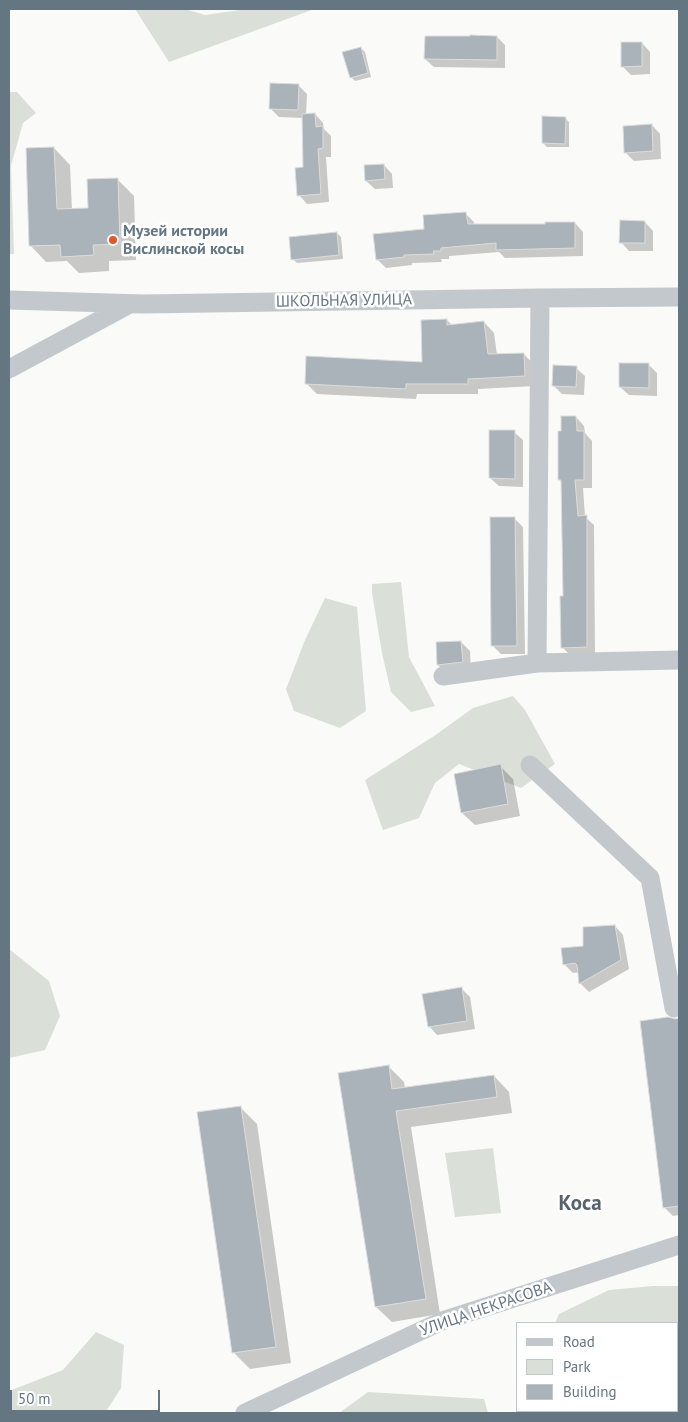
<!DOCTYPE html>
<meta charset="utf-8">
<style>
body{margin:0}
#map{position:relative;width:688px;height:1422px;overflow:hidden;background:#fafaf8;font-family:"PT Sans",sans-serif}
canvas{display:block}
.frame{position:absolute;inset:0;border:10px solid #657683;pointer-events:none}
.legend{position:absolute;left:516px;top:1322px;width:162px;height:90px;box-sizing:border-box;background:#fff;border:1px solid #c1c8cd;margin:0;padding:6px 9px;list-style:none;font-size:15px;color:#657683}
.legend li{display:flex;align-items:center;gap:10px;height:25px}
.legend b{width:25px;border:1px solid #c1c8cd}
.scale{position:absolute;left:10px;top:1390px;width:150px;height:22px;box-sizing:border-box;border:2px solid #657683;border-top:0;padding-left:6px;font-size:15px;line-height:18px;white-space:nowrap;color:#657683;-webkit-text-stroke:4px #fff;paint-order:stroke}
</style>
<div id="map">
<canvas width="688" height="1422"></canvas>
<div class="frame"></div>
<ul class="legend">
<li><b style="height:6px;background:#c3c8cc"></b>Road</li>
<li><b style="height:14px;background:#dadfd7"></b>Park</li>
<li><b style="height:14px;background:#aab3b9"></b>Building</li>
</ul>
<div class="scale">50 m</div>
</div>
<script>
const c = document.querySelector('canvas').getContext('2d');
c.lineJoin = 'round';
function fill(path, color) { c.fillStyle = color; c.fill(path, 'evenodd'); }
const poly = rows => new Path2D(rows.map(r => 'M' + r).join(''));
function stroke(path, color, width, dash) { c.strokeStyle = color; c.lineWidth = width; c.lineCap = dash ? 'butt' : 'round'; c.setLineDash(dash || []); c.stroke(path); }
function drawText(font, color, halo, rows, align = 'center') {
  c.font = font + ' "PT Sans",sans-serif'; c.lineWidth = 5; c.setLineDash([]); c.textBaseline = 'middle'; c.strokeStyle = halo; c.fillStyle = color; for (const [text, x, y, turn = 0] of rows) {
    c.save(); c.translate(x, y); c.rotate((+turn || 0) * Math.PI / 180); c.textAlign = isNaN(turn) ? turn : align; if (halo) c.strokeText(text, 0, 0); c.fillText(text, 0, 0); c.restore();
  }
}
const green = poly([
 [135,9,185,9,205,15,247,9,314,9,309,11,169,62],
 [9,92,17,92,36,113,23,123,11,166,14,254,9,254],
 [401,582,409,657,435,706,411,712,391,692,382,653,372,593,372,584],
 [325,598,357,607,366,711,340,728,294,711,286,689,305,640],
 [513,696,525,710,555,764,521,788,459,764,435,783,419,818,383,830,365,780,434,736,473,708],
 [9,949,49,981,60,1016,45,1050,9,1058],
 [493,1148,501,1213,455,1217,445,1153],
 [653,1286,679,1286,679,1370,677,1371,677,1323,555,1323,559,1314,609,1290],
 [96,1332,124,1345,121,1388,105,1413,9,1413,9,1391,63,1370],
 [368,1392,484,1399,488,1413,339,1413]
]);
const shadow = poly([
 [497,37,505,45,505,68,434,67,425,59],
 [642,43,650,52,650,74,631,75,622,66],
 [361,48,365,52,371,77,355,81,351,77],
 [299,86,307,94,306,115,315,114,323,123,324,129,331,136,331,157,326,157,329,202,307,204,299,195,305,168,303,118,279,117,270,108],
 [565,118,569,122,569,147,547,147,543,143],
 [652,125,660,134,661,159,634,161,625,152],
 [54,148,70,165,72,210,89,209,118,180,134,196,136,260,109,261,109,271,79,273,67,261,46,262,30,245],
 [384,165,392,174,393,188,375,189,366,181],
 [465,213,474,222,474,225,547,225,575,223,583,232,583,256,505,258,499,252,449,256,449,259,441,259,442,262,412,263,412,265,386,268,377,259,426,230],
 [645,222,653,231,653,251,629,251,621,242],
 [337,233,341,237,343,259,297,263,293,259],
 [447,320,452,325,484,322,494,333,497,355,524,354,534,365,535,386,478,389,478,394,417,394,416,399,317,394,306,383,424,363],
 [649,365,657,373,657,396,629,395,620,387],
 [576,368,585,376,584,395,562,394,553,385],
 [576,417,584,426,585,433,592,441,592,488,583,488,585,517,594,525,595,655,570,655,562,647,564,598,562,482,560,480],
 [514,432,523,440,523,487,499,486,490,478],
 [514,518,523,527,525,654,501,654,493,646],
 [461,642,470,651,471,670,446,673,438,665],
 [500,766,513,779,520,816,475,825,462,813],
 [615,926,623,935,629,969,589,992,580,983,579,972,573,973,564,964,584,947],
 [461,988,470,997,475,1029,437,1035,429,1026],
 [679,1018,679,1215,673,1216,664,1207,676,1020],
 [388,1066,404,1082,405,1088,494,1076,509,1092,512,1113,411,1127,440,1314,392,1322,376,1307],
 [241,1108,257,1124,291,1363,250,1369,233,1352]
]);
const building = poly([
 [470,35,497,36,497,60,424,59,425,36,470,36,470,35],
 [621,42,642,42,642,66,621,67,621,42],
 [361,47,368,73,350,78,342,52,361,47],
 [270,83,299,84,298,110,269,109,270,83],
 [315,113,316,127,323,126,323,148,318,149,321,194,297,196,295,168,303,167,302,114,315,113],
 [542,116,566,117,565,144,542,143,542,116],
 [652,124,653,151,624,153,623,126,652,124],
 [54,147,57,209,88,208,87,179,118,178,120,244,93,245,94,255,61,257,60,245,29,246,26,148,54,147],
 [384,164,385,179,365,181,364,165,384,164],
 [466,212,468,224,545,224,545,222,575,222,575,248,496,250,496,243,441,248,441,251,433,251,434,254,404,255,404,257,376,260,373,234,424,229,423,215,466,212],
 [620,220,645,221,645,243,619,243,620,220],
 [337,232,339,255,291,260,289,237,337,232],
 [447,319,447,325,484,321,488,354,524,353,525,376,468,379,468,384,406,384,406,389,305,384,306,356,422,362,421,320,447,319],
 [619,363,649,363,649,388,619,387,619,363],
 [553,365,577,366,576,387,552,386,553,365],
 [561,416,576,416,577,431,584,431,584,480,575,480,578,516,587,515,587,647,561,648,560,596,563,596,561,480,558,480,558,431,561,431,561,416],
 [489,430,515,430,515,479,489,478,489,430],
 [490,517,515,517,517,646,491,646,490,517],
 [461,641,463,662,437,665,436,642,461,641],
 [501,764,508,804,461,813,454,774,501,764],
 [615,925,621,960,579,984,577,965,575,963,563,965,561,948,583,946,583,927,615,925],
 [462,987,467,1021,428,1027,422,994,462,987],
 [668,1017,676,1019,679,1018,679,1206,663,1208,640,1021,668,1017],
 [389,1065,392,1089,494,1075,497,1097,396,1111,426,1299,375,1307,338,1073,389,1065],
 [241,1106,276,1347,232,1353,197,1112,241,1106]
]);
const street = poly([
 [9,300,143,304,540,298,679,297],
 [9,369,128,305],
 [537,663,540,298],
 [443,676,537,663,679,660],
 [530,765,650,878,674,1008],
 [245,1413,442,1321,679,1245]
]);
const markers = [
 [113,240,5,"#e4572e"]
];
const poiNames = [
 ["Музей истории",123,231],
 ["Вислинской косы",123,249]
];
const streetNames = [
 ["ШКОЛЬНАЯ УЛИЦА",344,301,-1],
 ["УЛИЦА НЕКРАСОВА",486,1309,-19]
];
const districtNames = [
 ["Коса",580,1204]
];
fill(green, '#dadfd7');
fill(shadow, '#0003');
fill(building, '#aab3b9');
stroke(building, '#dcdcda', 1);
stroke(street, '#c3c8cc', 19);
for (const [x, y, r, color] of markers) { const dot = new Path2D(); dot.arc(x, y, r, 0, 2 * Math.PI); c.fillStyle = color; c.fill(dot); stroke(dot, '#fff', 2); }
drawText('bold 16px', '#657683', '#fff', poiNames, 'left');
drawText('16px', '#657683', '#fff', streetNames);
drawText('bold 21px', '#57646e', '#fff', districtNames);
</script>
